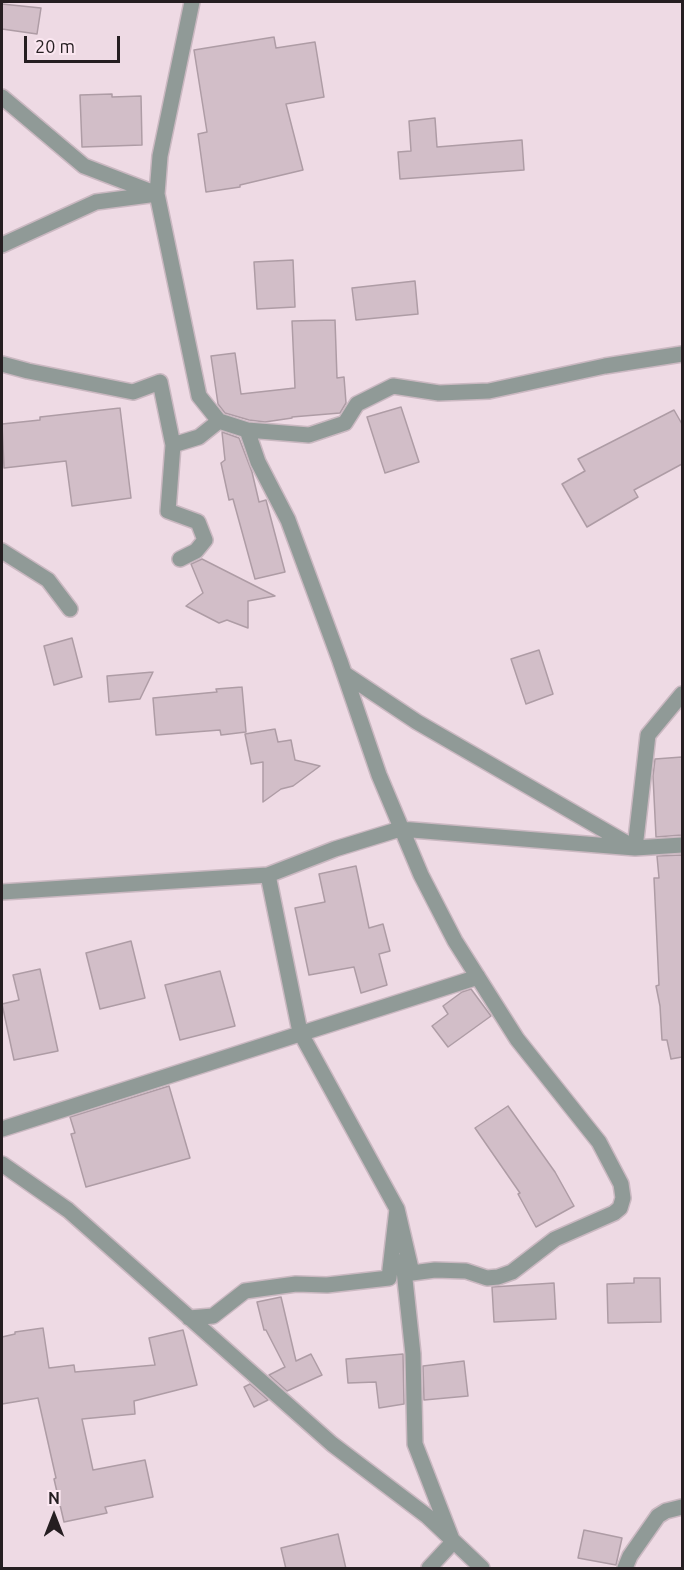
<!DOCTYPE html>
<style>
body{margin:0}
#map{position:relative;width:684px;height:1570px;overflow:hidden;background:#eedae4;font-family:Ubuntu,sans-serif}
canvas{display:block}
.frame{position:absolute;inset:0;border:3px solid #251e21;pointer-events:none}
.north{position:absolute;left:24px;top:1486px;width:60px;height:60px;-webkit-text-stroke:4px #fbe7f1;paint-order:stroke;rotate:0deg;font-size:16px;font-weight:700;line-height:24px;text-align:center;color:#251e21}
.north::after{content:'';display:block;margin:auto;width:21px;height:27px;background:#251e21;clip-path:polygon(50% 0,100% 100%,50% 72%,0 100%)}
.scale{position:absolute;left:24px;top:36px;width:96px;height:27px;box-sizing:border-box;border:3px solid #251e21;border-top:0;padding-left:8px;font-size:18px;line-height:21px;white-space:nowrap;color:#251e21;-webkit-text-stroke:4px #fbe7f1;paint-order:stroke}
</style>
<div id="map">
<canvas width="684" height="1570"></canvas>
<div class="frame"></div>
<div class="north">N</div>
<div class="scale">20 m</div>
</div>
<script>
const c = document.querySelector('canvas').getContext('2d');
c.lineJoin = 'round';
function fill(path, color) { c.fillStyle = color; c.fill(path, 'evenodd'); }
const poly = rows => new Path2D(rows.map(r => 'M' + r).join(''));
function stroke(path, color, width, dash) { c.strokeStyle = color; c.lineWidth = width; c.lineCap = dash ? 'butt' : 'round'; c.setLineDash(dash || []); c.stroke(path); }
const building = poly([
 [2,4,41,8,37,34,2,29,2,4],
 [274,37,276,48,315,42,324,97,286,104,303,170,240,185,240,187,206,192,198,134,207,132,194,50,274,37],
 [112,94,112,97,141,96,142,145,82,147,80,95,112,94],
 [435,118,437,147,522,140,524,170,400,179,398,152,411,151,409,121,435,118],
 [293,260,295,307,257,309,254,262,293,260],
 [415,281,418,314,356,320,352,288,415,281],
 [335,320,337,378,344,377,346,403,340,413,292,417,292,418,265,422,249,420,225,413,218,404,211,356,235,353,241,394,295,388,292,321,335,320],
 [401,407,419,462,385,473,367,417,401,407],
 [120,408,131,498,72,506,66,461,4,468,2,424,40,420,40,417,120,408],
 [674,410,682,424,682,464,634,490,638,497,587,527,562,484,585,471,578,459,674,410],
 [222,432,239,438,252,472,259,502,266,500,285,572,255,579,233,499,229,500,221,463,225,460,222,432],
 [202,559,275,596,248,601,248,628,227,620,219,623,186,606,203,593,191,564,202,559],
 [72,638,82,677,54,685,44,646,72,638],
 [539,650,553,694,526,704,511,659,539,650],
 [153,672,140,699,109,702,107,676,153,672],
 [242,687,246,732,221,735,220,730,156,735,153,698,217,692,216,689,242,687],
 [275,729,278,742,291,740,295,760,320,766,293,786,281,789,263,802,263,762,251,764,245,734,275,729],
 [682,757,682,835,656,837,653,776,655,759,682,757],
 [682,855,682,1057,671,1059,667,1040,662,1040,660,1006,656,986,659,985,654,878,659,878,657,856,682,855],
 [356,866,369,928,383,924,390,951,379,954,387,985,361,993,354,967,309,975,295,908,325,902,319,874,356,866],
 [131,941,145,998,100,1009,86,953,131,941],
 [40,969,58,1051,14,1060,2,1004,19,1000,13,975,40,969],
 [220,971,235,1026,180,1040,165,985,220,971],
 [471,989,491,1016,448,1047,432,1026,448,1014,443,1006,462,992,471,989],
 [169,1086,190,1158,86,1187,71,1134,75,1133,70,1117,169,1086],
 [508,1106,555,1172,574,1206,536,1227,518,1194,520,1193,475,1128,508,1106],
 [634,1278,660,1278,661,1322,608,1323,607,1284,634,1283,634,1278],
 [554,1283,556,1319,494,1322,492,1287,554,1283],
 [281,1297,296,1361,311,1354,322,1375,287,1391,269,1375,285,1367,266,1330,264,1330,257,1302,281,1297],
 [43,1328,49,1368,74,1365,75,1372,155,1365,149,1338,183,1330,197,1385,134,1401,135,1414,82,1419,93,1470,145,1460,153,1497,105,1507,107,1513,64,1522,54,1479,56,1478,38,1398,2,1404,2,1337,15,1334,15,1332,43,1328],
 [403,1354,404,1404,379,1408,376,1382,348,1383,346,1359,403,1354],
 [464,1361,468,1396,424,1400,423,1366,464,1361],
 [250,1384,268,1400,254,1407,244,1387,250,1384],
 [584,1530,622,1538,616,1565,578,1558,584,1530],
 [338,1534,346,1569,286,1569,281,1548,338,1534]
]);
const minor = poly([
 [2,97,84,166,157,194,96,202,2,245],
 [2,364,28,371,133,392,160,382,173,445,168,511,198,522,205,540,196,551,180,559],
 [247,430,309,435,345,423,357,404,393,386,439,393,489,391,605,366,682,354],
 [173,445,199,437,219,421],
 [2,551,48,580,70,609],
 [345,674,417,722,635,848,682,845],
 [268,875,335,849,400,829,635,848,648,735,682,694],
 [2,892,268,875,300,1032,397,1209,398,1219],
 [2,1129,478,977],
 [2,1164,68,1210,332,1444,427,1516,482,1568],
 [403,1261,413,1354,415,1444,453,1542,429,1568],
 [189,1318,213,1316,245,1291,296,1284,327,1285,389,1278,397,1209,412,1273,435,1270,466,1271,487,1278,498,1277,512,1272,555,1239,614,1213,620,1208,623,1198,621,1184,599,1142,517,1039,455,941,421,875,379,775,340,661,288,520,258,462,247,430,219,421,199,396,157,194,160,156,192,2],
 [625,1568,630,1556,658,1516,666,1511,682,1507]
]);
fill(building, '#d2bec8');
stroke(building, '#ae9ca5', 1.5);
stroke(minor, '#cab8c1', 18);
stroke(minor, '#909a97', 15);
</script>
